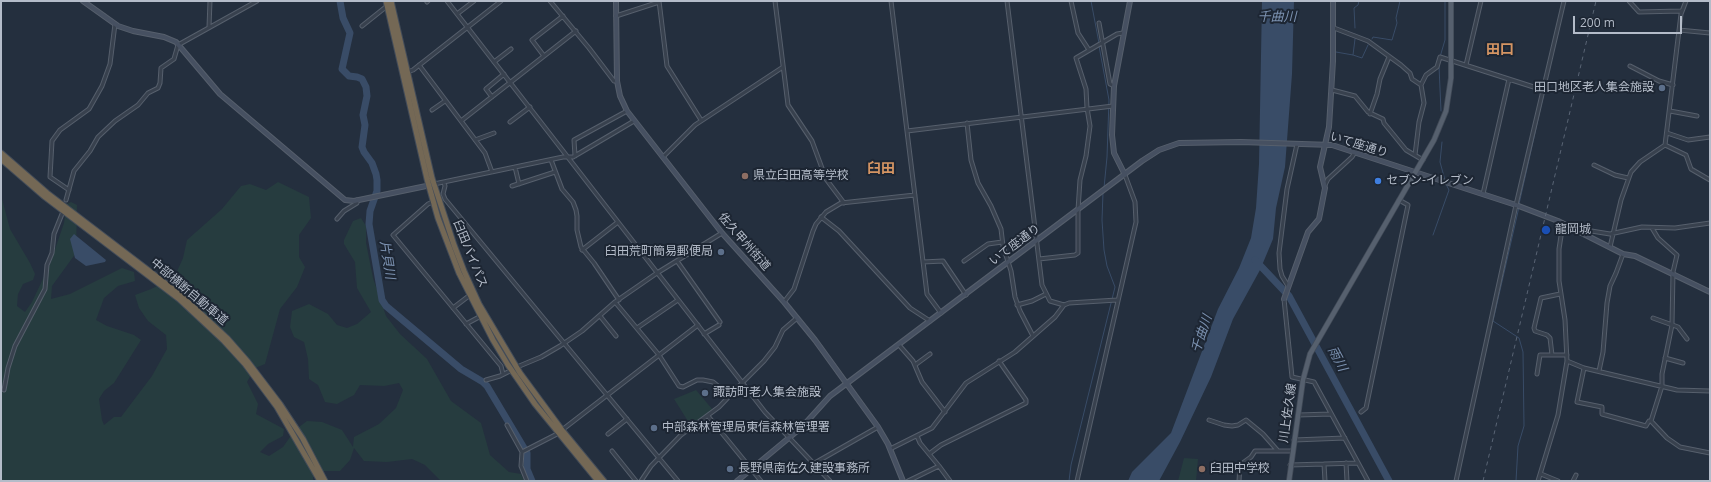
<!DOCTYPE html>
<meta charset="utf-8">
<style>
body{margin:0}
#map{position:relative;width:1711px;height:482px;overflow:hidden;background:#242f3e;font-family:"Open Sans",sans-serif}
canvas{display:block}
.frame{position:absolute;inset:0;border:2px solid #b4bcc9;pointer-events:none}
.scale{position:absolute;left:1573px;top:16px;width:109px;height:18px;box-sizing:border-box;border:2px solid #b4bcc9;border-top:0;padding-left:5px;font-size:12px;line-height:14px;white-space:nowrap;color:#b4bcc9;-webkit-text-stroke:3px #1d2633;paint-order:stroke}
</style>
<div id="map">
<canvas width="1711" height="482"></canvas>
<div class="frame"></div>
<div class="scale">200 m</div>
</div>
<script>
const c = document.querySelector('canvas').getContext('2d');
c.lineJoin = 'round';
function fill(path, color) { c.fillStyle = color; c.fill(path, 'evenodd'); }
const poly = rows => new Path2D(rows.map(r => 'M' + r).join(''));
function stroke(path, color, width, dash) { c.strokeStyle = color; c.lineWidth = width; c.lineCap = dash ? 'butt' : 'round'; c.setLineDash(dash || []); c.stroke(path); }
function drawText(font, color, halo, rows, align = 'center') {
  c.font = font + ' "Open Sans","Noto Sans JP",sans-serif'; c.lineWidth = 4; c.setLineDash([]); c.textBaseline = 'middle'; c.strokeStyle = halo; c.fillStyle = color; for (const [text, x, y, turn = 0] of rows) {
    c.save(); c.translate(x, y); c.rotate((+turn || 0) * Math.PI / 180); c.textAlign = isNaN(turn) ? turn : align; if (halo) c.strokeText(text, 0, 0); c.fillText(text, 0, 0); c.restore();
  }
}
const green = poly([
 [278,182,309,197,311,218,299,235,299,257,305,267,297,287,280,309,265,364,255,368,247,382,258,404,256,414,284,429,283,436,268,444,260,452,269,456,283,447,295,430,307,421,322,422,342,430,353,447,354,437,379,424,396,408,403,390,399,383,384,386,360,385,354,395,337,404,325,402,318,385,309,379,308,359,304,342,294,337,290,327,292,311,309,304,328,314,337,325,347,328,357,324,371,312,357,288,355,262,344,244,344,240,353,221,361,218,366,226,366,243,373,278,386,316,400,334,427,359,451,401,481,423,490,455,509,472,521,474,524,481,441,481,425,465,412,459,387,462,364,461,354,448,350,460,340,471,323,471,313,477,313,481,1,481,1,195,10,229,30,263,35,274,33,280,23,284,18,294,17,306,25,312,32,302,50,264,64,223,67,204,71,202,77,205,76,253,52,286,51,299,70,294,122,268,134,272,135,281,118,286,104,298,96,320,107,326,134,335,141,340,114,383,104,391,99,399,102,420,104,425,114,417,121,417,152,376,167,349,166,335,148,321,139,308,135,295,151,289,174,278,183,258,187,240,222,209,241,186,250,184,266,190],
 [696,390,713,410,691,426,674,399],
 [1184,458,1198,459,1196,481,1178,481]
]);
const water = poly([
 [1262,1,1294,1,1292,74,1285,167,1276,208,1273,239,1260,270,1233,319,1211,377,1180,442,1159,481,1128,481,1132,472,1171,433,1218,309,1239,268,1251,238,1256,208,1259,164],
 [74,234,106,260,105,262,86,266,75,258,70,239]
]);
const stream = poly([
 [1091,1,1099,43],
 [1355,28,1354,8,1358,5,1359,1],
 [1557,38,1563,10],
 [1372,39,1373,37,1392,40,1397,23,1396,18,1400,1],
 [1099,46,1109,100,1107,157,1104,188],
 [1336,52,1353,55,1355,39],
 [1353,55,1362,58,1368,45],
 [1440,57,1445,40,1445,1],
 [1439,66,1441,111],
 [1442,142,1440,162,1445,180],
 [1519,204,1550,66],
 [1433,235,1449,190,1446,184],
 [1069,481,1071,465,1115,287,1107,266,1104,250,1102,220,1103,193],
 [1516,481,1518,446,1524,426,1523,352,1519,338,1493,321,1519,207]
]);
const river = poly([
 [340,1,343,18,350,33,342,69,349,76,357,77,362,79,366,87,367,96,363,115,365,125,362,147,364,152,372,163,376,174,377,180,377,191,370,211,369,224,382,300,386,306,461,369,483,382,487,386,527,453,527,469,532,481],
 [1255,260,1289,296,1389,481]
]);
const street = poly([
 [447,1,765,412,830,481],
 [550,1,589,48,614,81,617,81],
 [659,1,667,66,701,120],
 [775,1,788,105,812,141,826,179,844,203],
 [891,1,927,294,941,313],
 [1007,1,1042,285,1050,301,1064,305,1069,303,1117,300],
 [1071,1,1078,33,1089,50],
 [1629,1,1639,12,1681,11],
 [427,2,428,1],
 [457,14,474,1],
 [616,16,659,2],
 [1099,23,1110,84,1114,86],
 [362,26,387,6],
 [209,27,210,1],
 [1334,28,1368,41,1401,65,1410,73,1412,79,1421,85,1424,103,1419,122,1415,155],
 [1679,30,1710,33],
 [544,56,532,40,563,16],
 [494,62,511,49],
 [419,65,485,153,492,172],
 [1466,65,1481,1],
 [1630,66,1659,81,1673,85],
 [407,72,413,70,501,1],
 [1421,85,1426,75,1437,67,1440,57,1543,90],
 [1332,90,1355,96,1368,112,1383,119,1384,123,1406,150,1423,160],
 [492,97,486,89,504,74],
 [432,110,445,101],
 [1670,111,1697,116],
 [1370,114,1377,94,1380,79,1389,57],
 [461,121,576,31],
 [510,122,530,107],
 [967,123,971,160,978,183,991,206,1001,229,1003,246,1011,271,1015,297,1020,311,1033,336],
 [907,131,1113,106],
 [1667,133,1688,140,1710,137],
 [475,140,494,133],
 [1665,145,1681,14,1686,1],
 [1665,145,1686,155,1691,169,1710,180],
 [575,156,574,140,627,111],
 [663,157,695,125,783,67],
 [551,160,562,189,573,202,576,210,577,216,577,230,581,247,594,263,619,300],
 [1594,165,1615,175,1628,178],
 [515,167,519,184],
 [444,182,445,186,443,194,445,199,678,481],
 [434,184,563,157,573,157,634,121],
 [1325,185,1328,179,1352,157,1355,152],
 [512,186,555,172],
 [69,190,50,177,52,141,60,130,89,109,102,86,110,64,115,24],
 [1483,194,1509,79],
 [66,200,74,171,90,151,98,137,115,121,138,105,148,93,158,88,160,83,161,68,174,59,178,45,257,1],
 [433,202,428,204,393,235,501,366,503,374],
 [821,217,839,231,910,308,930,321],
 [337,219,344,211,357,203,357,200],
 [1652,228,1658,238,1677,255,1673,272,1672,325,1662,374,1662,386,1651,421,1667,438,1680,447,1710,453],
 [1577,230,1579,229,1610,234,1642,227,1675,228,1710,223],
 [1610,247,1621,200,1631,172,1640,162,1665,145],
 [582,250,618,222],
 [1039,259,1075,255,1078,253,1078,210,1080,180,1086,156,1090,126,1087,108,1086,89,1076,58,1117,34,1123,33],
 [677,261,720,322],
 [964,261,988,244,1002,242],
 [923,262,943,261,966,295],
 [1288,286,1282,276,1280,269,1279,253,1287,189,1297,144],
 [1284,299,1292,377,1314,382,1368,481],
 [615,302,659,355,679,386,683,387,697,380,703,380,713,382,730,396],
 [784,302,794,289,813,231,816,224,826,212,841,203,915,195],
 [1017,305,1032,301,1046,294],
 [453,308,470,295],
 [600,316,616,336],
 [1653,318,1678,327,1687,339],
 [466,324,481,316],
 [637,328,678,300],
 [704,334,719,325],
 [899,345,913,361,922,382,945,412],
 [1552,355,1550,338,1547,335,1535,331,1534,328,1541,298,1560,294],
 [1665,358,1683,363],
 [1567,361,1584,368,1677,390,1710,391],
 [915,365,930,354],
 [517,367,541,357,560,346,582,331,615,302,657,273,722,233],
 [1584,368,1577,402,1602,407,1602,414,1646,426,1649,421,1651,421],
 [1599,371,1603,352,1607,303,1610,286,1616,273,1623,254],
 [1537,374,1540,355,1567,355],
 [486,380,500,376,512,370],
 [4,390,8,368,15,346,45,289,47,265,52,253,54,234,62,214],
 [1361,412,1366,408,1408,205,1399,200],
 [1298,415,1331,414],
 [708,416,761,481],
 [1209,420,1224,425,1232,426,1238,425,1246,420,1263,434,1278,451,1293,451],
 [507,425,522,452,521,466,527,481],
 [562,430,698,325],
 [608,434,627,419],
 [917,436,920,443,939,466],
 [1294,440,1345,438],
 [890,449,932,428,966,383,1015,352,1055,317,1064,305],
 [612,451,636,481],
 [522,452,559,433],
 [929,454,941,445,1026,403,1026,400,999,361],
 [1346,463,1347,481],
 [813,464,878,427],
 [1324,464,1325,481],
 [1290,465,1358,463],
 [1541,474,1558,481],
 [641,481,651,466,681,435,719,407,742,383,764,361,775,347,783,330,797,318],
 [908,481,939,466,950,481],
 [1077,481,1136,222,1135,202,1125,175],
 [1239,481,1240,465,1251,457,1255,451,1278,451],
 [1456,481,1516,205,1564,1],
 [1538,481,1558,415,1567,361,1565,320,1559,281,1559,249,1563,223],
 [1573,481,1576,475]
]);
const secondary = poly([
 [83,1,118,26,133,31,164,37,176,42,220,94,345,200,354,201,431,185],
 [616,1,617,81,620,96,627,111,722,233,784,302,815,340,878,427,888,444,903,481],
 [1125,175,1114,153,1112,135,1114,86,1130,1],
 [1284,299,1308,232,1319,219,1325,188,1320,167,1329,127,1333,61,1333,1],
 [737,481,802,427,830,396,1142,161,1159,150,1179,143,1241,142,1332,145,1516,205,1558,221,1623,254,1635,256,1710,292]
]);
const primary = poly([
 [1289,481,1303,380,1310,354,1434,140,1446,111,1451,78,1451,1]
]);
const highway = poly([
 [386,1,427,179,438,218,459,273,493,340,508,365,535,404,598,481],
 [391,1,432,178,454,245,464,271,479,304,520,373,562,430,604,481],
 [1,153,47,193,182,296,227,338,248,362,280,404,303,439,325,481],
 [1,159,45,197,179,299,224,341,245,364,277,407,320,481]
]);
const rail = poly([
 [1483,481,1596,1]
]);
const markers = [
 [1662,88,4,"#5c6f8a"],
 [745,176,4,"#8d6e63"],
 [1378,181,4,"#3f7fe0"],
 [1546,230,5,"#1a4fb4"],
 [721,252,4,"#5c6f8a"],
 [705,393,4,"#5c6f8a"],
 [654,428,4,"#5c6f8a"],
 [730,469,4,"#5c6f8a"],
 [1202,469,4,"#8d6e63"]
];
const poiNames = [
 ["田口地区老人集会施設",1654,88,"right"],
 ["県立臼田高等学校",753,176],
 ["セブン-イレブン",1386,181],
 ["龍岡城",1555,230],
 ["臼田荒町簡易郵便局",713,252,"right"],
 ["諏訪町老人集会施設",713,393],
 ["中部森林管理局東信森林管理署",662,428],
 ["長野県南佐久建設事務所",738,469],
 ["臼田中学校",1210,469]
];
const streetNames = [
 ["いて座通り",1359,145,17],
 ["佐久甲州街道",744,242,49],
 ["いて座通り",1015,245,-37],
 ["臼田バイパス",470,254,68],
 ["中部横断自動車道",189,292,40],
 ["川上佐久線",1288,413,-82]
];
const waterNames = [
 ["千曲川",1277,17],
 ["片貝川",387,260,81],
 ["千曲川",1202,334,-71],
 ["雨川",1337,359,62]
];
const quarterNames = [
 ["田口",1500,50],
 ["臼田",881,169]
];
fill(green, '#263c3f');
fill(water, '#394c67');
stroke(stream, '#394c67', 1);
stroke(river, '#394c67', 7);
stroke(street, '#565f6c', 5);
stroke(secondary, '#565f6c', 6);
stroke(primary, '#414a57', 6);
stroke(highway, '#434c59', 7);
stroke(street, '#38414e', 3);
stroke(secondary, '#465061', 4);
stroke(primary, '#56606e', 4.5);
stroke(highway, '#746855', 5);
stroke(rail, '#5a6575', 1, [4, 4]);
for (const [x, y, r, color] of markers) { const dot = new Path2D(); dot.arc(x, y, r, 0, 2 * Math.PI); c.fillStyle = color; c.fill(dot); stroke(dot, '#1d2633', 1.5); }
drawText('12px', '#b4bcc9', '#1d2633', poiNames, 'left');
drawText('12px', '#b4bcc9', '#1d2633', streetNames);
drawText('italic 13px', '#7c92b1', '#1d2633', waterNames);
drawText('bold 14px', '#d59563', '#1d2633', quarterNames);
</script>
